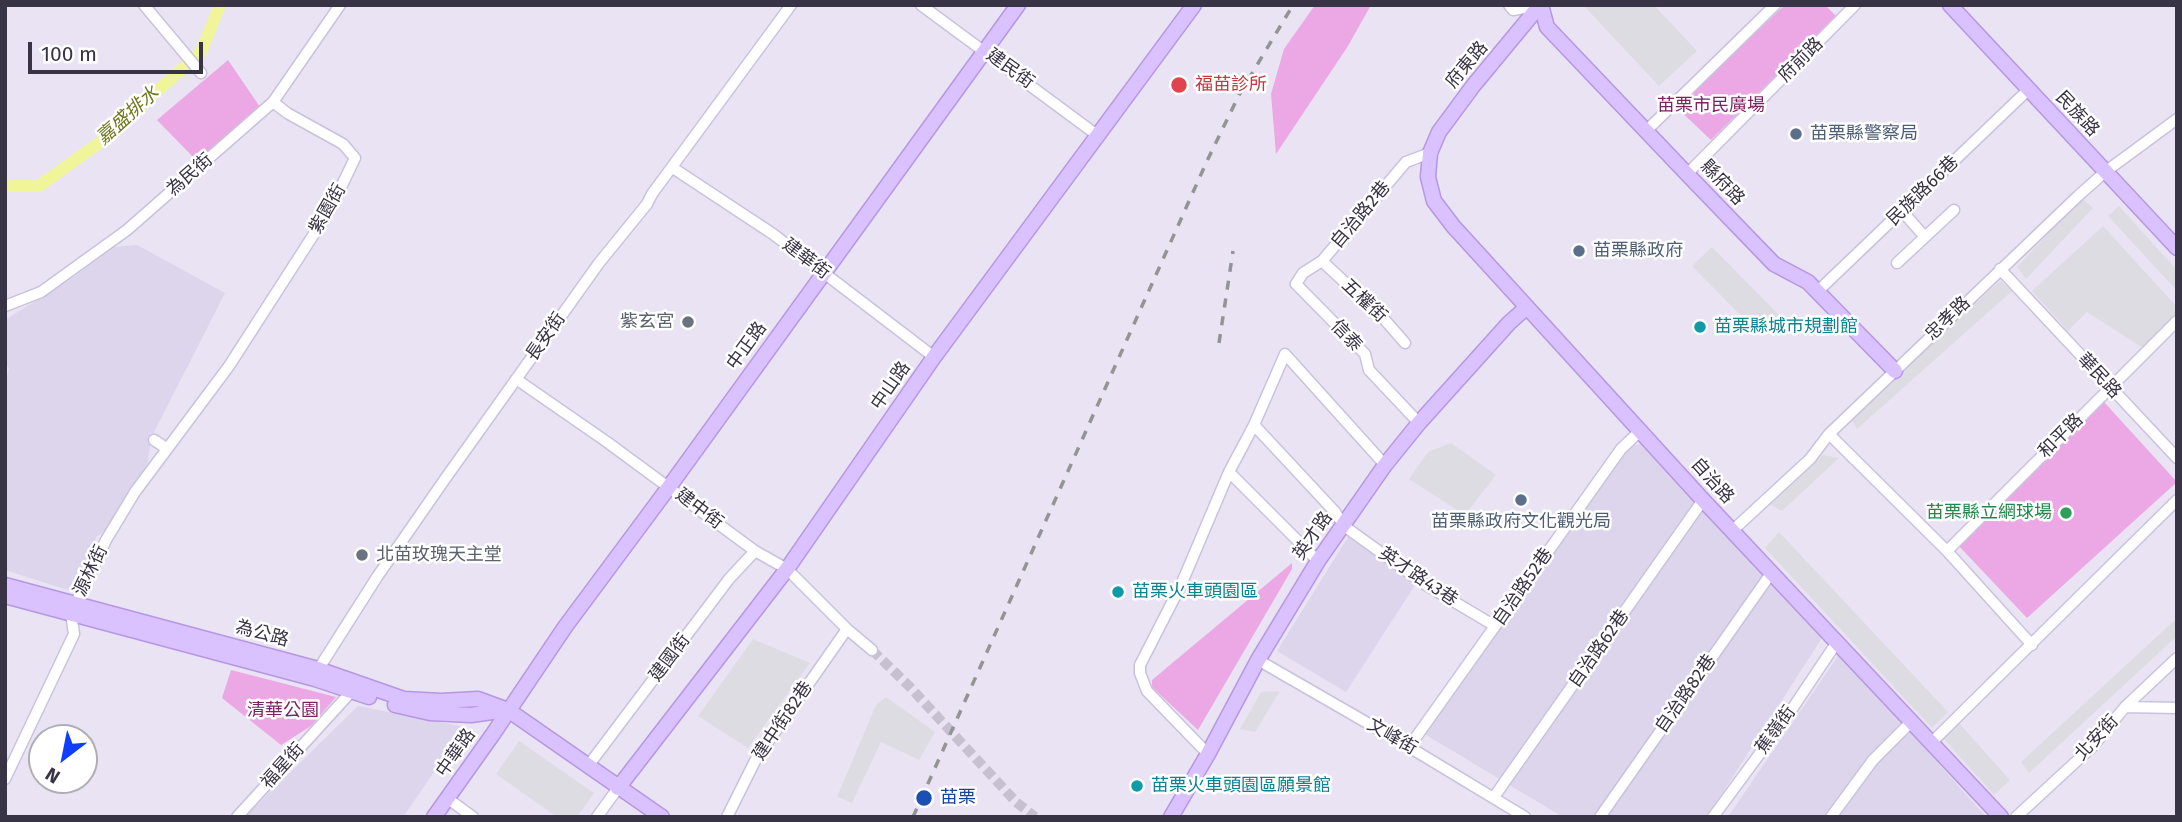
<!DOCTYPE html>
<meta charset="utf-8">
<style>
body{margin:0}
#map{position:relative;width:2182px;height:822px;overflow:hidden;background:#e9e3f3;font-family:"Fira Sans",sans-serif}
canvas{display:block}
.frame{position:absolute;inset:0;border:7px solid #383345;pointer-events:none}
.north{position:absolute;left:28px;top:724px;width:70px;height:70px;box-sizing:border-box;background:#fff;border:2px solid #afadb5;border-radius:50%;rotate:212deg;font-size:19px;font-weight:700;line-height:28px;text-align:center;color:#383345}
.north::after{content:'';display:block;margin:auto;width:24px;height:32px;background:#0e3eff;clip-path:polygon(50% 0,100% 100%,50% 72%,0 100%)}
.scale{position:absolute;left:28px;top:42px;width:175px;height:32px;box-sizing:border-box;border:4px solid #383345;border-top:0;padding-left:9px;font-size:21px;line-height:24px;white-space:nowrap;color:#383345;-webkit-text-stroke:5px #fff;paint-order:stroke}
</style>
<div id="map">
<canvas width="2182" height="822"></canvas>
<div class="frame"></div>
<div class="north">N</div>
<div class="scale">100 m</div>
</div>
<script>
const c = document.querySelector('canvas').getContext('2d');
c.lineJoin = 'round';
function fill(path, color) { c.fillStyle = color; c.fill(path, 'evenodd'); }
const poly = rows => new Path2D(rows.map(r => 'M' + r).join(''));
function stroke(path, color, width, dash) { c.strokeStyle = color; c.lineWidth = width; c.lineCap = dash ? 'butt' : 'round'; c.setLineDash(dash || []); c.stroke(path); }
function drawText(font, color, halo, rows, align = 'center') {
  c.font = font + ' "Fira Sans","Noto Sans TC",sans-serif'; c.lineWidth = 5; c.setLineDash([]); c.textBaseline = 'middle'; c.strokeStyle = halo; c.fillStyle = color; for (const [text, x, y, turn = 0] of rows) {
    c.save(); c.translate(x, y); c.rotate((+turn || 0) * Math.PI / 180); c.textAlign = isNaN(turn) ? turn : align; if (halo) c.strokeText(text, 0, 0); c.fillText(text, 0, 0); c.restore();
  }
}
const residential = poly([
 [137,245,225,293,151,438,148,462,139,480,106,531,97,536,71,591,5,570,5,384,9,368,5,364,5,320,74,277,114,247],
 [1641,444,1825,633,1707,817,1563,817,1423,733,1628,447],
 [1350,534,1415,585,1346,692,1277,651],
 [1840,653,1986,817,1728,817],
 [358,706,465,727,403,817,245,817]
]);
const green = poly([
 [1315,5,1371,5,1348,46,1276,154,1271,94,1284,49],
 [1785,5,1825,5,1836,16,1711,140,1676,107],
 [228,60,260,107,197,161,157,120],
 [2104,402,2177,482,2027,618,1957,544],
 [1292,563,1292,569,1198,730,1152,687,1152,680],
 [231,670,336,697,311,726,281,745,222,698]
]);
const parking = poly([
 [1583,5,1654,5,1697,51,1659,86],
 [2082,198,2093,208,2026,279,2017,267],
 [2119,206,2177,270,2177,291,2108,216],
 [2103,226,2177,307,2177,315,2143,348,2087,312,2068,331,2032,291],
 [1712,247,1780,316,1760,335,1692,266],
 [2000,281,2012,291,1857,429,1851,419],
 [1451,443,1496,475,1465,515,1409,479,1428,452],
 [1823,455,1839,458,1782,511,1770,505],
 [1779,532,1948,712,1932,728,1765,548],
 [2177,618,2177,636,2029,773,2021,762],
 [753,639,810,663,748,748,698,716],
 [1280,691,1255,732,1240,729,1261,692],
 [886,697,935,732,919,760,881,742,852,803,837,797,876,705],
 [1959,723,2010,780,1994,795,1943,738],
 [519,741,594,793,577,817,557,817,496,774]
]);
const stream = poly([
 [2176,817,2177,816]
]);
const canal = poly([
 [5,184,9,186,39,186,99,143,201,52,220,5]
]);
const streetTunnel = poly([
 [872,650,909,686,1016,802,1035,817]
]);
const street = poly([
 [144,5,201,73],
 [921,5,1097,135],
 [1509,5,1513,10,1540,5],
 [1646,131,1775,5],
 [673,168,773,234,934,357],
 [1687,174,1855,5],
 [1902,211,1925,237],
 [1322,261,1384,319,1405,343],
 [1897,263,1954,210],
 [2000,269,2177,458],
 [1817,292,2028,90],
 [5,306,41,292,127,230,273,102,340,5],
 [516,379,607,442,755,551,787,569,847,629,872,650],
 [1419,423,1369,370,1365,354,1296,284,1303,273,1322,261,1406,162,1430,153],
 [1254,425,1335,512,1344,526,1426,585,1495,626],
 [1829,434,1947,551,2032,645],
 [154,440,166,448],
 [1229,472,1318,561],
 [1732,531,1810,459,1829,434,2078,196,2105,172,2177,119],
 [1947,551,2177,321],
 [1258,660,1409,747,1525,817],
 [316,673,377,577,445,479,599,263,647,204,652,194,791,5],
 [2125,707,2177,708],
 [1931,743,2177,500],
 [1409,747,1621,449,1640,431],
 [1208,754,1147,691,1140,673,1140,665,1181,585,1229,472,1254,425,1285,354,1385,465],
 [588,766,729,579,755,551],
 [5,779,74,634,71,613,106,540,135,492,229,366,332,206,355,158,343,144,287,113,273,102],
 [1494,797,1703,500],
 [447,798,473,817],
 [237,817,351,692,353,685],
 [597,817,618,788],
 [727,817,756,759,847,629],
 [1600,817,1772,572],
 [1713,817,1786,718,1837,642],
 [1831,817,1873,760,1911,722],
 [2016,817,2093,746,2125,707,2177,658]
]);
const secondary = poly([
 [1540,5,1473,86,1439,132,1430,153,1428,177,1434,201,1453,226,1703,500,2001,817],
 [1541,5,1547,27,1687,174,1774,264,1808,282,1895,371],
 [1950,5,2177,248],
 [5,585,318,669,404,699,441,701,478,699,508,710,662,817],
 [5,596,315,679,369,697],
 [395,705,430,713,471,715,506,710],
 [618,788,787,569,934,357,1194,5],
 [434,817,493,734,565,627,669,487,1018,5],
 [1171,817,1208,754,1258,660,1318,561,1385,465,1419,423,1509,323,1527,307]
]);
const rail = poly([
 [1219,343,1233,251],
 [913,817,1207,161,1239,95,1293,5]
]);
const markers = [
 [1179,85,9,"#e0444e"],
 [1796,134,7,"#5c6f8a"],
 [1579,251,7,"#5c6f8a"],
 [688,322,7,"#6b7280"],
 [1700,327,7,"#0f9aa8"],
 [1521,500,7,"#5c6f8a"],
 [2066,513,7,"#2e9e5b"],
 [362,555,7,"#6b7280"],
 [1118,592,7,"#0f9aa8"],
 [1137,786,7,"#0f9aa8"],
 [924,798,9,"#1a4fb4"]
];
const streetNames = [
 ["府前路",1801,60,-45],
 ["府東路",1467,65,-50],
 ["建民街",1010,69,36],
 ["民族路",2077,114,47],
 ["為民街",190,175,-41],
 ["縣府路",1722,183,46],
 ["民族路66巷",1923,191,-44],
 ["紫園街",328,209,-60],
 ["自治路2巷",1361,215,-50],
 ["建華街",806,259,37],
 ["五權街",1364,301,43],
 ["忠孝路",1948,319,-44],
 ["信泰",1346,336,46],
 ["長安街",546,337,-55],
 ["中正路",747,346,-54],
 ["華民路",2099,376,47],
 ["中山路",891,386,-55],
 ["和平路",2061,436,-45],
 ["自治路",1712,481,48],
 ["建中街",699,509,37],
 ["英才路",1313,536,-55],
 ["源林街",91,571,-64],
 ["英才路43巷",1418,577,34],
 ["自治路52巷",1523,587,-55],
 ["為公路",262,634,15],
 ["自治路62巷",1599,649,-55],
 ["建國街",670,658,-53],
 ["自治路82巷",1686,694,-55],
 ["建中街82巷",783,721,-56],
 ["蕉嶺街",1776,730,-54],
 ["文峰街",1392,737,30],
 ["北安街",2097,738,-47],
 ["中華路",456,753,-55],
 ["福星街",283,766,-48]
];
const healthNames = [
 ["福苗診所",1195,85]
];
const parkNames = [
 ["苗栗市民廣場",1711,106],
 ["清華公園",283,711]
];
const serviceNames = [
 ["苗栗縣警察局",1810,134],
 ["苗栗縣政府",1593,251],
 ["苗栗縣政府文化觀光局",1521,522,"center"]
];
const worshipNames = [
 ["紫玄宮",674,322],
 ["北苗玫瑰天主堂",376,555,"left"]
];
const cultureNames = [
 ["苗栗縣城市規劃館",1714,327],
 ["苗栗火車頭園區",1132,592],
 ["苗栗火車頭園區願景館",1151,786]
];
const leisureNames = [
 ["苗栗縣立網球場",2052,513]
];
const transitNames = [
 ["苗栗",940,798]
];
const waterNames = [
 ["嘉盛排水",128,116,-42]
];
fill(residential, '#dcd5eb');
fill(green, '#eba8e4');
fill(parking, '#dedce3');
stroke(stream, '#f0f59a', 3.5);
stroke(canal, '#f0f59a', 12);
stroke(streetTunnel, '#c6c0d0', 10, [10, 5]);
stroke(street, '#cac2dd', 13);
stroke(secondary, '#b597e3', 17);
stroke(street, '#fff', 10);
stroke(secondary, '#dac1ff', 14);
stroke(rail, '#949494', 3.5, [9, 9]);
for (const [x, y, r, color] of markers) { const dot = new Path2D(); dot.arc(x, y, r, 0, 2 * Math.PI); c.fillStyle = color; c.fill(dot); stroke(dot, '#fff', 2.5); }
drawText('18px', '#383345', '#fff', streetNames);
drawText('18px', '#be3a42', '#fff', healthNames, 'left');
drawText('18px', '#7b2263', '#fff', parkNames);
drawText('18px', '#4e5e75', '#fff', serviceNames, 'left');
drawText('18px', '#5b616d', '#fff', worshipNames, 'right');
drawText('18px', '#0d838f', '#fff', cultureNames, 'left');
drawText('18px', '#27864d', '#fff', leisureNames, 'right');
drawText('18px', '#164399', '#fff', transitNames, 'left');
drawText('italic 19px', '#6f761c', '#fff', waterNames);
</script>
